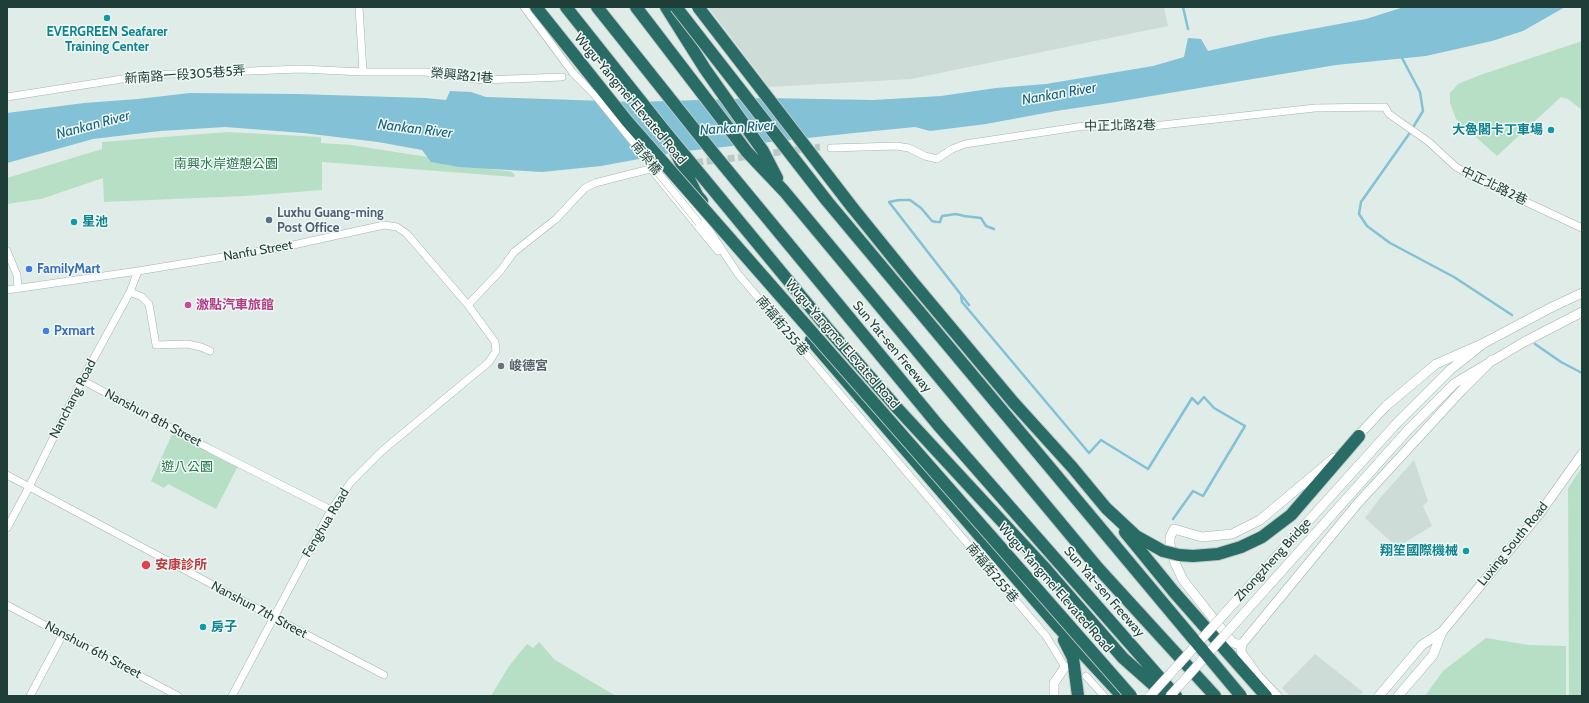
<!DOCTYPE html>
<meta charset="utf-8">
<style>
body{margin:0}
#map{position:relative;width:1589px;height:703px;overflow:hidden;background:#e0ece8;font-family:Cabin,sans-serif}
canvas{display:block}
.frame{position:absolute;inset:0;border:8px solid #1f3e38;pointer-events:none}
</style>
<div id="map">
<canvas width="1589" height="703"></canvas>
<div class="frame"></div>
</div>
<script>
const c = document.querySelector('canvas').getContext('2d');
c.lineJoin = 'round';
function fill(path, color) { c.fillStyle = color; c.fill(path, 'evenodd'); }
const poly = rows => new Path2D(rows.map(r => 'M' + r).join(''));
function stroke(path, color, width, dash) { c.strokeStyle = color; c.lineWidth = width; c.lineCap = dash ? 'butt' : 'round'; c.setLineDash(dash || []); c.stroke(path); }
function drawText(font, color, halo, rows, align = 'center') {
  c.font = font + ' Cabin,"Noto Sans TC",sans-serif'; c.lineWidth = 3; c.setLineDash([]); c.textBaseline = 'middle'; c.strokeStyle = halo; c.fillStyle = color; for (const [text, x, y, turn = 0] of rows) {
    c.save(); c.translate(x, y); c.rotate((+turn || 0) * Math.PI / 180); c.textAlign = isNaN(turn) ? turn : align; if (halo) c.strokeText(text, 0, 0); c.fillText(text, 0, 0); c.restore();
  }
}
const built = poly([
 [708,7,1164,7,1168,26,911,79,769,87],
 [1414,460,1428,501,1423,506,1432,526,1397,547,1365,518,1380,498],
 [1315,654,1363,692,1359,696,1290,696,1282,688]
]);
const green = poly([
 [1582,41,1582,110,1568,99,1561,97,1497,156,1456,119,1450,103,1450,93,1458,84,1480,75],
 [227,132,321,137,321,143,351,145,421,156,495,170,508,171,512,172,515,175,514,177,322,162,322,190,246,196,104,202,103,178,41,199,7,204,7,178,102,149,102,142],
 [173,432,238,466,216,509,168,484,164,488,151,481],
 [1582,467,1582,696,1569,696,1568,488],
 [1486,638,1529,645,1566,646,1566,696,1425,696,1443,671],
 [539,642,555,660,616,696,491,696,509,666,527,644,533,648]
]);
const water = poly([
 [1404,7,1565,7,1523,31,1492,41,1426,56,1336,65,1116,102,1056,111,986,124,930,131,915,127,854,133,677,152,601,166,542,172,459,167,431,162,422,150,378,142,303,133,225,127,160,131,93,139,7,163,7,113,84,103,138,99,190,93,297,94,425,98,446,100,450,91,471,92,486,97,635,102,765,98,873,100,941,96,996,88,1046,84,1153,66,1184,57,1188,38,1201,39,1208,51,1269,37,1366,19]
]);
const stream = poly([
 [1183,7,1188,29],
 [1401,56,1420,92,1423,111,1409,134,1361,202,1359,214,1367,226,1390,243,1454,277,1512,315],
 [961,296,962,302,1089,453,1101,440,1148,469,1192,398,1198,404,1204,397,1214,408,1245,426,1203,496,1193,491,1173,519],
 [969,305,889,202,899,200,910,200,921,208,932,221,936,222,940,222,942,216,956,214,964,216,981,218,986,226,994,229],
 [1535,344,1561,362,1582,373]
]);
const minorTunnel = poly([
 [763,154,820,147],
 [665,166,752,156]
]);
const minor = poly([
 [359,7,363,72],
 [524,7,573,73,594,94],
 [7,97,148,75,301,69,363,72,425,72,483,80,562,77],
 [831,148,896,146,909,148,925,156,937,159,952,149,965,144,1084,126,1144,127,1315,108,1385,107,1389,114,1429,142,1456,167,1483,182,1582,228],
 [651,169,718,251],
 [7,251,17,275,18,288],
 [7,290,138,271,284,247,384,225,397,227,407,234,468,305,495,342,496,351,489,362,383,450,351,482,331,510,232,696],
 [130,292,142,297,149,304,156,345,187,344,201,347,210,351],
 [468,305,501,270,514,252,556,219,585,188,595,183,658,167,703,221,738,274,1046,636,1065,667],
 [82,380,210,449,331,510],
 [7,475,273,617,384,675],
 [7,528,29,487,82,380,130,292,138,271],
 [7,605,178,696],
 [1086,676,1104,696],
 [30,696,63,634]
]);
const tertiary = poly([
 [1397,423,1450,370,1484,343,1552,307,1582,293],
 [1407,431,1455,383,1524,342,1582,312],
 [1355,439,1386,406,1436,364,1484,343],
 [1242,644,1237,644,1232,642,1183,580,1175,563,1170,545,1170,537,1174,529,1202,537,1232,534,1260,520,1334,458],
 [1054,696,1054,683,1065,667],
 [1277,696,1258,676,1242,654,1241,650,1242,644,1358,503,1462,390,1492,360],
 [1379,696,1422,645,1442,632],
 [1398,696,1433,655,1442,632,1540,513,1582,454]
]);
const motorway = poly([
 [566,7,663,129,829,330,898,409,1044,567,1123,658,1166,696],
 [597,7,715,155,938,425,1176,696],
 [636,7,747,152,784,191,1098,568,1215,696],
 [666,7,705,69,763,151,777,178],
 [673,147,697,195,702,201],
 [852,207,911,280,1014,403,1072,467,1106,508,1136,536,1163,551],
 [811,340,1059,628,1122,696],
 [1125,532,1174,592,1266,696],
 [1179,555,1193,556,1218,554,1241,547,1262,537,1291,515,1359,436],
 [1064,640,1073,658,1078,696]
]);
const minorBridge = poly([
 [594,94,699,223]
]);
const tertiaryBridge = poly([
 [1150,696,1397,423],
 [1170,696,1407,431]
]);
const motorwayBridge = poly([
 [536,7,627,121,1131,696],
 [676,7,827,201,1241,696],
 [698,7,852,207],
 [1163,551,1179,555]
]);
const markers = [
 [107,18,4,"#0f9aa8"],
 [1551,130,4,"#0f9aa8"],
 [269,220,4,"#5c6f8a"],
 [74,222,4,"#0f9aa8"],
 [29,269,4,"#3f7fe0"],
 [188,305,4,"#d1479c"],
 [46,331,4,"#3f7fe0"],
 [501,366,4,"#6b7280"],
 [1466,551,4,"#0f9aa8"],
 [146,565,5,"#e0444e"],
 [203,627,4,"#0f9aa8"]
];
const cultureNames = [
 ["EVERGREEN Seafarer",107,32,"center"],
 ["Training Center",107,47,"center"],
 ["大魯閣卡丁車場",1543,130],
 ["星池",82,222,"left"],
 ["翔笙國際機械",1458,551],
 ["房子",211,627,"left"]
];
const streetNames = [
 ["新南路一段305巷5弄",185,75,-4],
 ["榮興路21巷",462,76,5],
 ["Wugu-Yangmei Elevated Road",630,99,50],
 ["中正北路2巷",1120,126,-1],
 ["南榮橋",646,158,51],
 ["中正北路2巷",1494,186,26],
 ["Nanfu Street",258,251,-10],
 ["南福街255巷",782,326,50],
 ["Wugu-Yangmei Elevated Road",842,344,49],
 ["Sun Yat-sen Freeway",892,347,50],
 ["Nanchang Road",73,399,-63],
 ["Nanshun 8th Street",153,418,28],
 ["Fenghua Road",326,523,-59],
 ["Luxing South Road",1513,544,-51],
 ["Zhongzheng Bridge",1273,560,-48],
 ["南福街255巷",992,573,50],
 ["Wugu-Yangmei Elevated Road",1055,588,49],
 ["Sun Yat-sen Freeway",1104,592,49],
 ["Nanshun 7th Street",259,610,28],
 ["Nanshun 6th Street",93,650,28]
];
const parkNames = [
 ["南興水岸遊憩公園",226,164],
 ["遊八公園",187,467]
];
const serviceNames = [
 ["Luxhu Guang-ming",277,213],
 ["Post Office",277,228]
];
const shopNames = [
 ["FamilyMart",37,269],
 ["Pxmart",54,331]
];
const hotelNames = [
 ["激點汽車旅館",196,305]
];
const worshipNames = [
 ["峻德宮",509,366]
];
const healthNames = [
 ["安康診所",155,565]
];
const waterNames = [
 ["Nankan River",1059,94,-10],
 ["Nankan River",93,125,-15],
 ["Nankan River",737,128,-4],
 ["Nankan River",415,129,7]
];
fill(built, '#cedcd7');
fill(green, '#b7dfc5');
fill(water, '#83c1d6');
stroke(stream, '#83c1d6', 2.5);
stroke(minorTunnel, '#b9c9c5', 7, [7, 3.5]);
stroke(minor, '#a2b4b0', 8);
stroke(tertiary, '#a2b4b0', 10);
stroke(motorway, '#c0c9c7', 14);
stroke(minor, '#fff', 7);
stroke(tertiary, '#fff', 9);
stroke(motorway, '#296c65', 12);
stroke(minorBridge, '#a2b4b0', 8, []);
stroke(tertiaryBridge, '#a2b4b0', 10, []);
stroke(motorwayBridge, '#c0c9c7', 14, []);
stroke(minorBridge, '#fff', 7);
stroke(tertiaryBridge, '#fff', 9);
stroke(motorwayBridge, '#296c65', 12);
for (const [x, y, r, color] of markers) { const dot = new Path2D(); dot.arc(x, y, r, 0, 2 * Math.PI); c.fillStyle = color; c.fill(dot); stroke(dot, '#f0f8f5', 1.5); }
drawText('bold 13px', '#0d838f', '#f0f8f5', cultureNames, 'right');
drawText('13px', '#1f3e38', '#f0f8f5', streetNames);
drawText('13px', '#26784e', '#f0f8f5', parkNames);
drawText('bold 13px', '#4e5e75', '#f0f8f5', serviceNames, 'left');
drawText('bold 13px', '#366cbe', '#f0f8f5', shopNames, 'left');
drawText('bold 13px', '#b23c85', '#f0f8f5', hotelNames, 'left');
drawText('bold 13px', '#5b616d', '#f0f8f5', worshipNames, 'left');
drawText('bold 13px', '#be3a42', '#f0f8f5', healthNames, 'left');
drawText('italic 14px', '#15627e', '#f0f8f5', waterNames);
</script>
